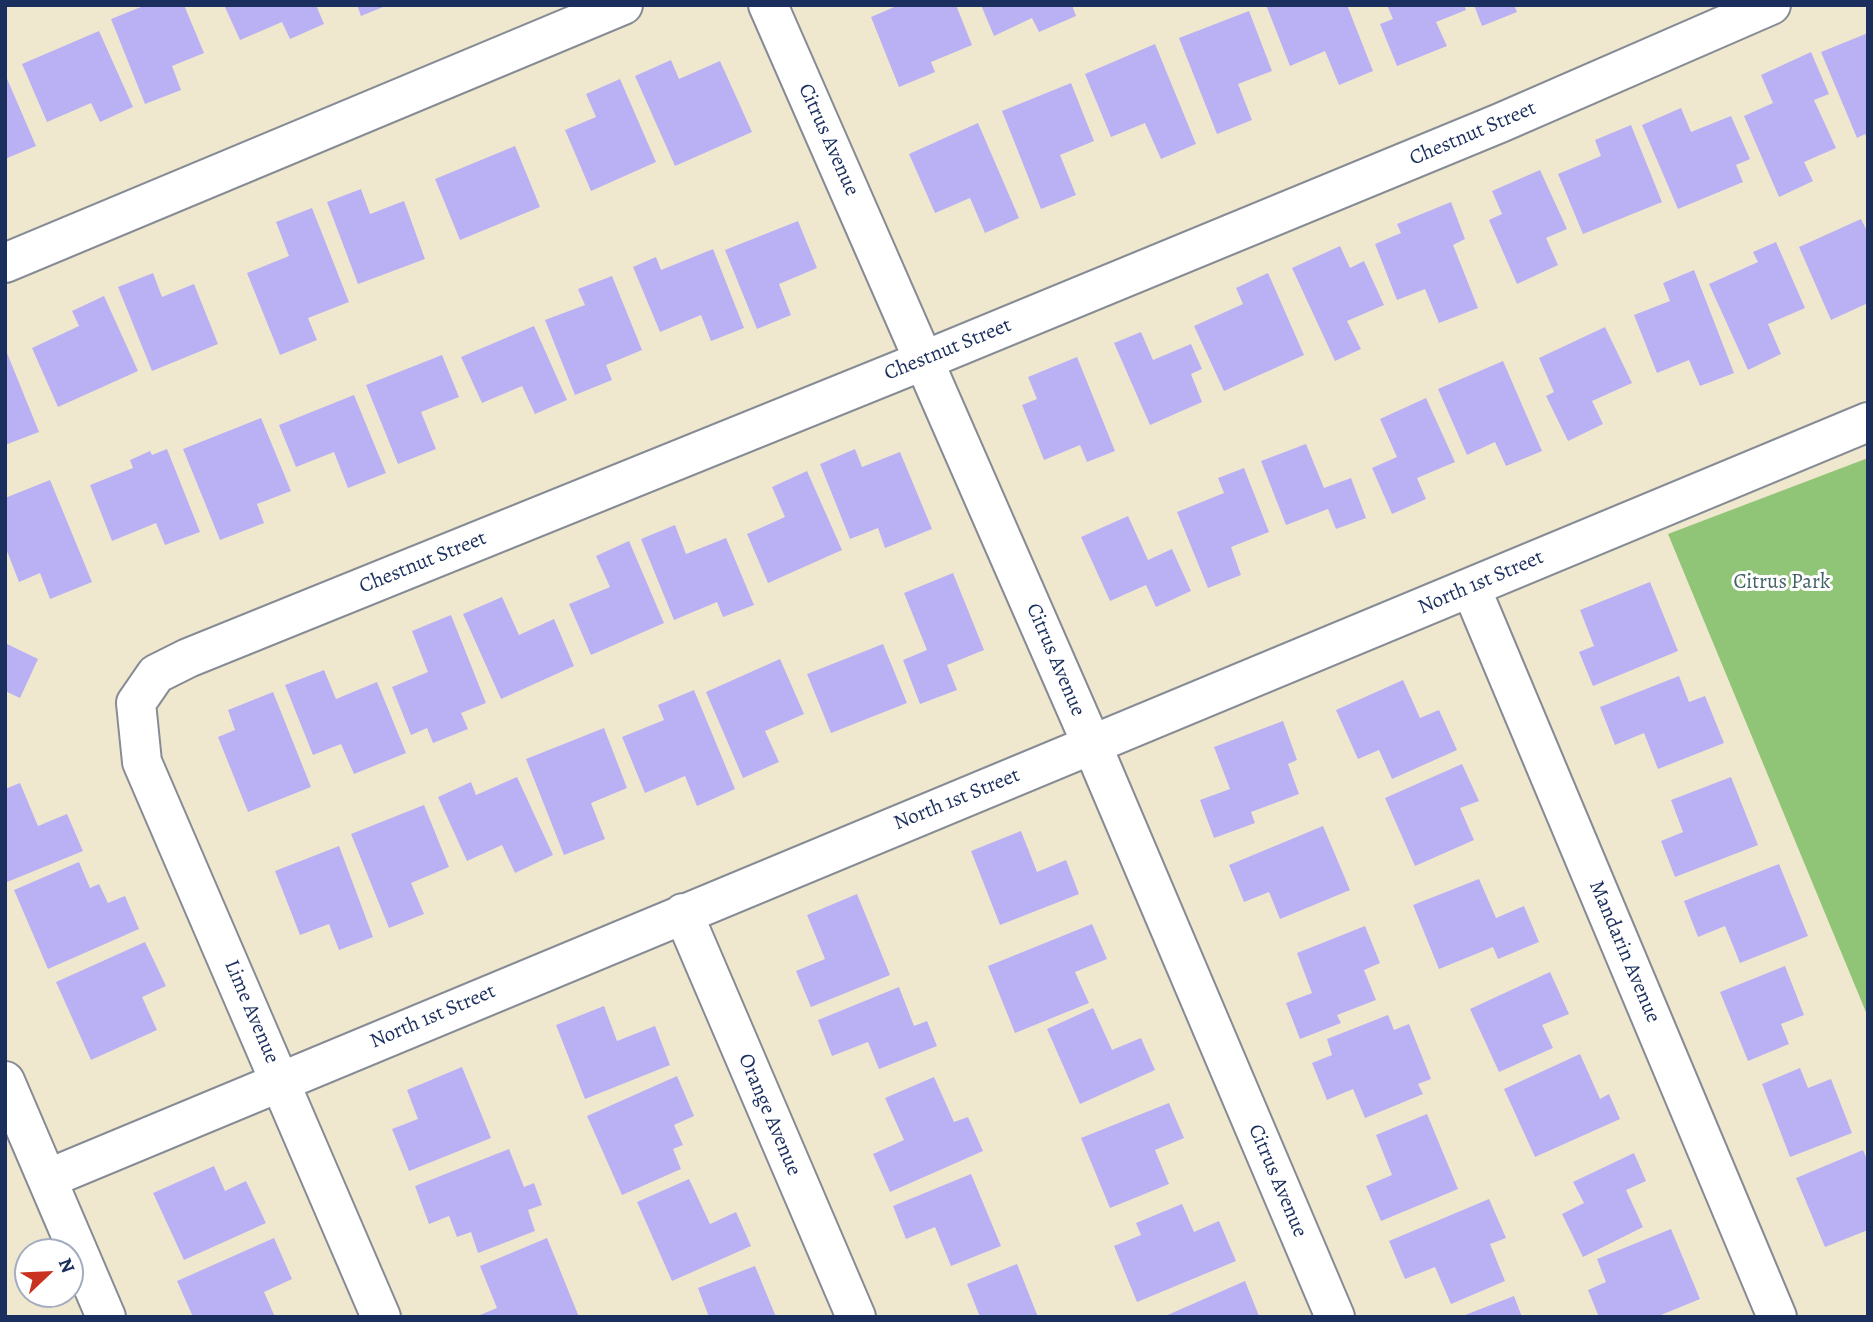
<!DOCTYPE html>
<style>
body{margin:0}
#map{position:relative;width:1873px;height:1322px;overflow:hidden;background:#f0e8ce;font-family:Alegreya,serif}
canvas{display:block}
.frame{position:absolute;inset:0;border:7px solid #1b2f5e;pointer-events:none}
.north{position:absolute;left:14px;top:1238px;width:70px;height:70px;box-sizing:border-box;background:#fff;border:2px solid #a4acbf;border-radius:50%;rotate:67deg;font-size:19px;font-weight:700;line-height:28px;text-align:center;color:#1b2f5e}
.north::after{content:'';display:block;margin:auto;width:24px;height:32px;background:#c8321e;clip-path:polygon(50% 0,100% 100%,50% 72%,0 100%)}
</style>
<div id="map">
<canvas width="1873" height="1322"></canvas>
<div class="frame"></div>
<div class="north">N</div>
</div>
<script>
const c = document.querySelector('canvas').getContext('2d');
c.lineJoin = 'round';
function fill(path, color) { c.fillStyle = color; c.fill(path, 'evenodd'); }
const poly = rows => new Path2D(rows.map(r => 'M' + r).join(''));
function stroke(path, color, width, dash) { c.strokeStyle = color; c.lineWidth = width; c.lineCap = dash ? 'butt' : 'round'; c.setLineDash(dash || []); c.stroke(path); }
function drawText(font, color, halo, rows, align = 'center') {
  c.font = font + ' Alegreya,serif'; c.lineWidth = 6; c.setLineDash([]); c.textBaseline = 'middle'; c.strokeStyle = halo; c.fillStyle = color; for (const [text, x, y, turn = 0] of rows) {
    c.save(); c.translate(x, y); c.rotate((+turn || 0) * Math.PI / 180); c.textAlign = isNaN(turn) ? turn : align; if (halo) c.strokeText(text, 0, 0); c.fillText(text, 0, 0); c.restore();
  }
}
const green = poly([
 [1868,458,1868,1017,1668,534]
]);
const building = poly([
 [146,5,184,5,204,53,172,66,181,90,145,104,111,19],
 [224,5,316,5,324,24,290,39,282,22,240,40],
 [357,5,388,5,361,16],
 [899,5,956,5,972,45,931,62,935,72,899,87,871,17],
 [981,5,1072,5,1076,16,1039,32,1032,18,994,36],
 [1266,5,1347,5,1373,71,1339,85,1325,51,1290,66],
 [1387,5,1464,5,1466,10,1436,22,1447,46,1397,66,1380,24,1393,19],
 [1474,5,1514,5,1517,12,1482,26],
 [1249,11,1272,71,1238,84,1252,120,1217,134,1179,38],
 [99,31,133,107,100,122,91,103,47,122,22,64],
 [1868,33,1868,140,1865,134,1857,138,1821,52],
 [1155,44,1196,144,1161,159,1145,123,1111,137,1085,74],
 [1811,52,1829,94,1814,100,1836,148,1804,162,1813,181,1779,197,1744,116,1773,103,1761,75],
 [671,60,679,79,720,61,752,132,675,166,635,76],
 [5,74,36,146,5,159],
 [620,79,656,162,591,191,565,130,596,117,586,94],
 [1071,83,1094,141,1060,155,1076,195,1041,209,1002,111],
 [1681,108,1691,132,1731,116,1750,159,1736,165,1743,182,1678,209,1642,125],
 [978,123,1019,218,985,233,970,198,935,213,909,154],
 [1631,125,1662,202,1583,234,1558,174,1601,156,1595,140],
 [515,146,540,207,460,240,435,179],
 [1540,170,1567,229,1546,238,1558,265,1517,284,1489,220,1502,214,1492,191],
 [361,189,370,214,404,201,425,259,358,284,327,202],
 [1451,202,1465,239,1453,245,1478,308,1439,323,1425,289,1397,300,1375,244,1401,233,1397,224],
 [312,208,349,302,308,318,317,340,280,355,247,273,289,256,276,222],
 [1861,219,1868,233,1868,303,1831,320,1799,247],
 [798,221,817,268,779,284,791,315,757,329,725,250],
 [1776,242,1805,308,1768,324,1781,354,1748,370,1709,284,1758,262,1753,252],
 [1340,246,1350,268,1364,261,1384,305,1347,321,1361,349,1335,361,1292,268],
 [713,249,744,328,711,341,701,315,660,332,633,267,656,257,661,270],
 [1694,270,1734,373,1700,386,1689,360,1657,373,1634,315,1670,301,1663,283],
 [153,273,162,297,194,284,218,344,152,371,118,287],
 [1268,273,1304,355,1224,391,1194,326,1243,304,1236,288],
 [612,276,642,350,606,365,612,380,575,395,545,320,585,305,578,289],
 [104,296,138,371,58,407,32,348,79,326,72,311],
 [534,326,567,400,535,414,522,386,482,403,461,357],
 [1605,327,1632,383,1592,401,1603,424,1568,441,1546,396,1554,392,1539,358],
 [1141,332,1153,360,1191,344,1202,369,1191,374,1202,402,1150,425,1114,343],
 [5,348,39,432,5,445],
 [442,355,459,397,421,412,436,449,398,464,366,385],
 [1077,357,1115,451,1087,462,1080,445,1044,460,1022,405,1037,399,1028,377],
 [1503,361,1542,451,1506,466,1495,442,1467,455,1438,389],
 [354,395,386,473,348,488,334,452,296,467,279,425],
 [1426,398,1455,462,1417,478,1426,499,1392,514,1372,468,1397,457,1380,419],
 [261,418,291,491,257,504,264,523,220,540,183,449],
 [1306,444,1324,488,1351,478,1366,518,1336,529,1328,509,1286,525,1261,461],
 [167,449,200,532,165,545,156,523,112,541,90,485,133,468,130,460,150,451,152,455],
 [855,449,862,467,900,452,932,529,885,548,878,528,850,539,820,464],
 [1244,468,1269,532,1231,547,1241,575,1208,588,1177,512,1224,493,1218,478],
 [807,471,842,550,768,583,747,534,785,517,772,487],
 [50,480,92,582,50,599,40,573,19,582,5,546,5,498],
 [1128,516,1148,560,1172,549,1191,591,1156,607,1146,585,1110,601,1081,537],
 [675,525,686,554,726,538,754,605,723,617,717,602,674,620,641,539],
 [629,541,664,623,591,655,569,604,610,587,596,556],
 [953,573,984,650,947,665,957,690,920,704,903,660,927,650,904,593],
 [1650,582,1678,651,1593,686,1579,652,1594,646,1580,610],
 [502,597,519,635,554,619,574,666,501,699,463,614],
 [451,615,486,703,461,713,468,729,433,743,427,728,411,735,392,687,428,672,412,631],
 [5,643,38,659,20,698,5,691],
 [883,644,907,703,831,733,807,674],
 [780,659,804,714,765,731,779,762,743,778,706,692],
 [324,670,336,699,377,682,406,753,354,774,341,744,313,755,285,685],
 [1679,676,1689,702,1705,696,1724,743,1658,769,1644,733,1615,745,1600,707],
 [1403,680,1420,718,1439,710,1457,750,1392,779,1379,750,1358,759,1336,710],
 [694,690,735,789,697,806,685,776,645,793,622,737,664,720,658,705],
 [273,692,311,787,248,812,218,737,235,730,228,710],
 [1283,721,1297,760,1288,764,1299,794,1251,812,1255,823,1214,838,1200,800,1230,789,1214,747],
 [604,728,627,788,591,803,605,839,564,855,526,759],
 [1462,764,1479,801,1460,808,1474,840,1415,866,1385,798],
 [517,777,553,855,515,873,502,845,467,861,438,797,471,782,476,795],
 [1731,777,1758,845,1675,877,1661,841,1683,832,1671,800],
 [20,783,38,826,67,814,83,851,7,882,5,789],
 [424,805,449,867,411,883,424,914,389,928,351,834],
 [1323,826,1350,890,1280,919,1269,892,1244,902,1229,865],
 [1021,831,1037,872,1066,860,1079,894,1000,925,971,851],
 [339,846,373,937,339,950,329,924,300,935,275,871],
 [79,862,90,888,99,884,108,903,125,896,139,929,48,969,14,890],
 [1779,864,1808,936,1740,963,1725,926,1698,937,1684,901],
 [1479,879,1496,918,1524,906,1539,942,1498,959,1493,947,1439,969,1413,905],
 [857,894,890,975,811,1007,796,971,825,959,807,915],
 [1092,924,1107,959,1075,972,1089,1003,1015,1033,988,966],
 [1365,926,1380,963,1364,970,1376,1000,1337,1015,1341,1023,1300,1039,1286,1003,1312,993,1297,953],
 [145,942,166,986,142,997,157,1030,91,1060,56,982],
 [1785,966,1804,1015,1781,1024,1789,1044,1748,1061,1720,992],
 [1550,972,1569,1014,1542,1025,1553,1048,1499,1072,1470,1009],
 [899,987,914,1026,927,1021,937,1046,879,1069,868,1042,832,1056,818,1020],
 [604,1006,617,1041,655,1026,670,1065,585,1099,556,1025],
 [1093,1008,1112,1050,1141,1038,1155,1070,1080,1104,1047,1029],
 [1388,1015,1394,1030,1409,1024,1431,1079,1418,1084,1423,1094,1365,1118,1353,1089,1327,1100,1312,1063,1332,1055,1327,1039],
 [1580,1054,1600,1099,1609,1094,1620,1119,1535,1157,1504,1089],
 [462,1067,491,1138,409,1171,392,1129,418,1119,407,1090],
 [1800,1068,1808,1088,1831,1079,1852,1133,1790,1157,1762,1084],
 [677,1076,694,1116,674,1125,683,1145,673,1149,681,1169,622,1195,587,1116],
 [934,1077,954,1122,968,1117,983,1151,890,1192,873,1154,904,1140,885,1098],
 [1169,1103,1184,1138,1155,1150,1169,1184,1110,1208,1081,1138],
 [1427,1114,1458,1189,1381,1221,1366,1186,1392,1175,1376,1135],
 [509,1149,524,1187,534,1183,542,1205,528,1210,535,1231,478,1253,471,1232,457,1237,449,1216,429,1224,415,1186],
 [1863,1150,1868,1162,1868,1230,1825,1247,1796,1178],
 [1634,1153,1646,1181,1626,1190,1643,1227,1583,1257,1562,1214,1584,1203,1573,1182],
 [214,1166,225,1191,246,1181,266,1223,184,1260,153,1193],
 [971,1174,1001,1246,951,1266,935,1227,906,1239,893,1206],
 [689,1179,710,1224,736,1212,751,1246,672,1281,637,1202],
 [1489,1199,1506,1238,1490,1244,1505,1281,1451,1304,1435,1267,1405,1279,1389,1241],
 [1182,1204,1194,1232,1219,1221,1236,1261,1137,1302,1114,1246,1141,1235,1136,1223],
 [1671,1229,1700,1299,1656,1317,1599,1317,1588,1290,1606,1282,1597,1259],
 [274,1238,292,1279,264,1292,275,1317,193,1317,177,1281],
 [547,1238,579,1317,475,1317,497,1308,480,1266],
 [1017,1264,1038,1317,980,1317,967,1284],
 [755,1266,776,1317,709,1317,698,1288],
 [1245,1281,1259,1316,1257,1317,1163,1317],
 [1514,1296,1522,1317,1460,1317]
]);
const street = poly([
 [768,5,1092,745,1335,1317],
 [5,263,623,5],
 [1471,588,1777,1317],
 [683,913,856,1317],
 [5,1081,106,1317],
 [47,1179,1868,422],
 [381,1317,142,762,136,703,156,674,188,658,925,360,1500,123,1771,5]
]);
const streetNames = [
 ["Chestnut Street",1473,134,-23],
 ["Citrus Avenue",828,140,66],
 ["Chestnut Street",948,350,-22],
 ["Chestnut Street",423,563,-22],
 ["North 1st Street",1481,583,-23],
 ["Citrus Avenue",1055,660,67],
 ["North 1st Street",957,800,-22],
 ["Mandarin Avenue",1624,952,67],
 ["Lime Avenue",251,1012,67],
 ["North 1st Street",433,1017,-23],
 ["Orange Avenue",769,1115,67],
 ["Citrus Avenue",1277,1181,67]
];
const parkNames = [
 ["Citrus Park",1782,583]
];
fill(green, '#90c476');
fill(building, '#bab1f4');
stroke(street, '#868c96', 42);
stroke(street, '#fff', 38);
drawText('21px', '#1b2f5e', '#fff', streetNames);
drawText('21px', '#446366', '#fff', parkNames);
</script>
